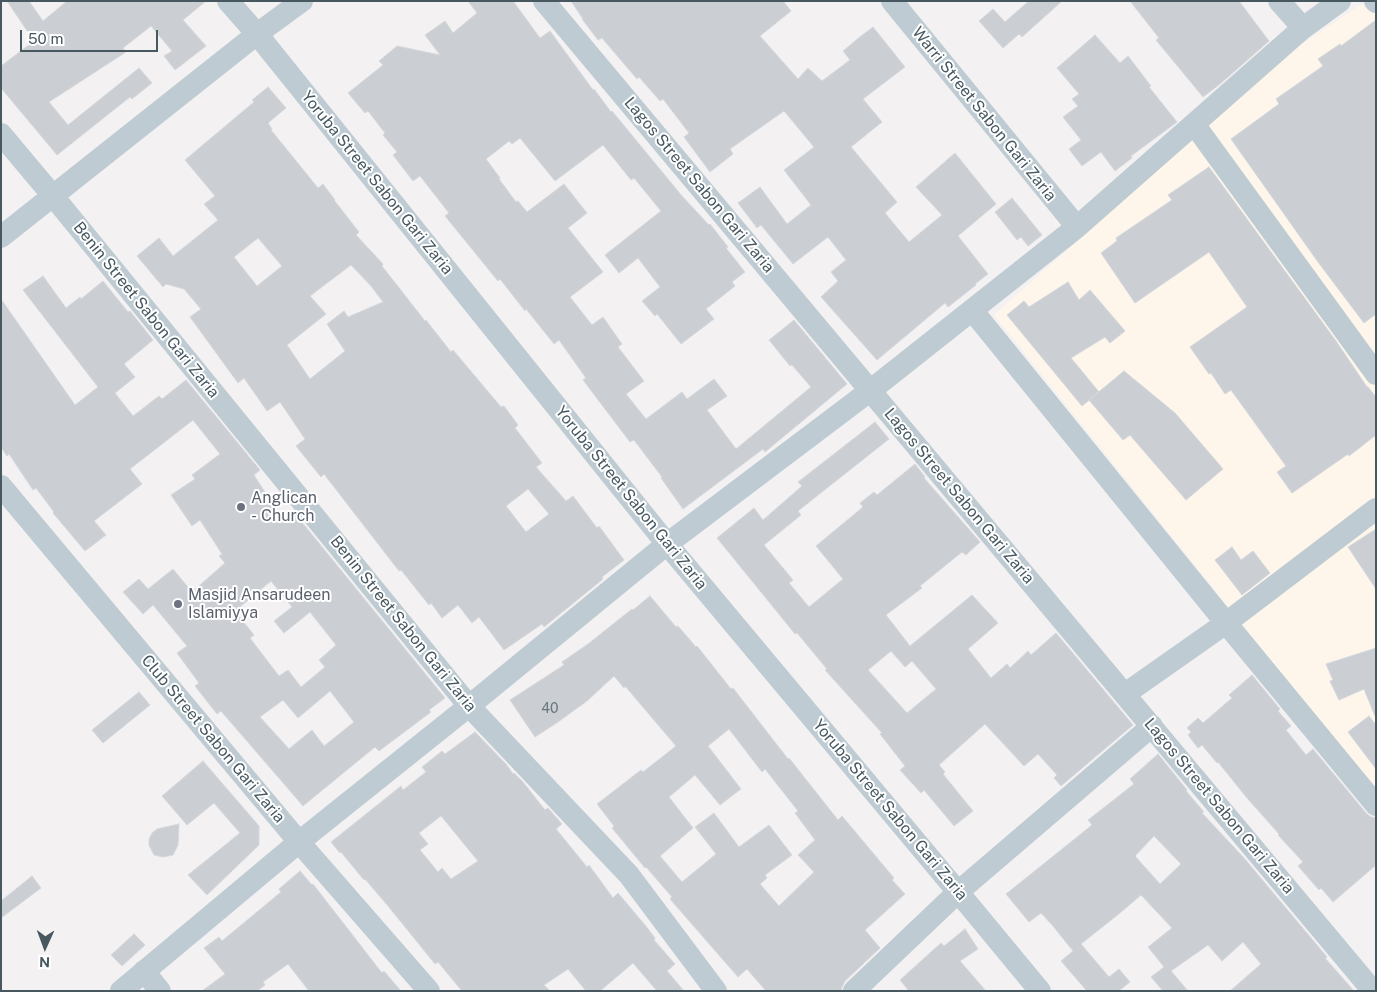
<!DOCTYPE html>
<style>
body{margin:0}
#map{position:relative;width:1377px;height:992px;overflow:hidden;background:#f3f1f1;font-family:"Public Sans",sans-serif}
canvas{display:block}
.frame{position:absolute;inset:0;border:2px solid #475861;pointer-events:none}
.north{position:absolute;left:20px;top:922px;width:50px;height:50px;-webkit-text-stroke:4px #fff;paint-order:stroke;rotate:182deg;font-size:14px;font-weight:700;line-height:20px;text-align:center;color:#475861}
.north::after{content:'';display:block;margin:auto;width:18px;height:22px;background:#475861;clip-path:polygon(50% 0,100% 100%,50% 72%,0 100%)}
.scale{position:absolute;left:20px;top:30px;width:138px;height:22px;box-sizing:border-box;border:2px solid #475861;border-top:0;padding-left:6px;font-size:15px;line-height:18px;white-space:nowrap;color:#475861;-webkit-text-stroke:4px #fff;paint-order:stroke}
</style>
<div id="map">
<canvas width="1377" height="992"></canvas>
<div class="frame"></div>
<div class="north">N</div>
<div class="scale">50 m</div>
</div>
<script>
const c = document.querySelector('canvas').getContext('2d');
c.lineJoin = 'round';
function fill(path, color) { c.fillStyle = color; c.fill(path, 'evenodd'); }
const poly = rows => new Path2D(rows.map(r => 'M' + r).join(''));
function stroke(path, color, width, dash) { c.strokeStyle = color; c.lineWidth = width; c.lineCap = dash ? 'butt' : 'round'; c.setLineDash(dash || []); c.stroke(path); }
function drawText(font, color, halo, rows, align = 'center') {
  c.font = font + ' "Public Sans",sans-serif'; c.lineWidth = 4; c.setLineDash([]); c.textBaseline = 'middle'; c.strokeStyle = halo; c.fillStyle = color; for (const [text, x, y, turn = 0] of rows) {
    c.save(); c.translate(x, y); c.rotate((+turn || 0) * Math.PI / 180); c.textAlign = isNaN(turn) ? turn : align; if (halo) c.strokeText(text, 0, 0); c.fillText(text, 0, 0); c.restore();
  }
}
const commercial = poly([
 [1367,1,1376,1,1376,791,994,315,1294,49]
]);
const building = poly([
 [7,1,29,1,43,21,67,1,206,1,183,20,206,46,175,70,164,56,172,51,151,26,123,48,126,52,49,102,68,125,139,68,152,83,132,99,130,97,57,155,1,88,1,66,34,41,7,1],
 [468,1,513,1,540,38,550,31,593,90,594,89,611,112,612,111,682,196,709,225,710,224,728,247,726,248,745,272,732,282,735,286,706,309,714,319,681,344,657,314,655,316,642,301,660,287,638,258,619,273,605,255,661,211,634,178,631,180,603,145,555,181,520,138,512,144,509,141,486,159,500,178,499,179,516,202,518,201,527,212,564,184,587,213,568,228,603,272,570,297,592,325,603,317,622,344,618,347,644,381,626,394,646,419,682,392,687,399,714,379,727,396,707,410,736,449,811,387,792,365,790,366,769,340,794,320,847,384,765,452,763,449,683,509,661,478,662,477,634,440,630,442,583,380,586,378,559,340,554,344,526,309,525,311,500,279,498,281,445,216,449,213,420,176,413,181,393,155,397,152,383,135,385,133,368,111,365,113,348,93,383,65,379,61,397,46,440,55,425,35,445,21,453,33,477,13,468,1],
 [571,1,783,1,791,11,760,36,798,79,808,68,822,81,850,60,843,51,861,36,873,27,905,67,863,99,882,122,851,147,897,202,885,213,909,242,942,215,916,187,955,153,996,204,958,236,988,274,975,284,976,285,948,307,945,303,877,360,821,297,838,281,831,272,846,260,828,237,793,264,761,225,757,228,738,203,760,187,787,224,811,205,784,170,814,147,784,111,730,149,733,154,710,172,684,137,689,133,663,99,660,101,639,77,637,79,602,38,598,40,582,19,583,19,571,1],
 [1029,1,1062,1,1022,37,1019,34,1003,48,979,21,993,9,1005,22,1029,1],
 [1130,1,1239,1,1269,41,1220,84,1203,97,1156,40,1159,38,1130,1],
 [1376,20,1376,314,1364,323,1318,262,1231,139,1279,104,1276,99,1323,66,1318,59,1340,44,1341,46,1376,20],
 [1095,35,1120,63,1128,56,1151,86,1149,87,1177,122,1131,156,1132,158,1115,171,1101,152,1082,166,1069,149,1081,140,1063,117,1078,106,1072,99,1079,94,1057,68,1095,35],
 [268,87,286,108,268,123,272,129,271,130,318,188,323,184,335,200,334,200,359,232,356,235,383,264,382,266,425,321,426,320,451,352,453,350,501,407,504,406,518,425,515,428,542,463,536,467,566,501,573,496,597,528,599,526,624,560,602,577,603,579,544,627,542,624,504,650,479,617,472,623,458,605,442,618,431,603,429,605,401,570,399,571,324,474,321,477,296,446,305,439,280,402,267,411,244,378,238,383,190,317,201,309,184,289,166,284,163,287,137,256,159,238,173,256,218,220,204,204,215,196,185,160,254,102,252,100,268,87],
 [258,238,282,266,257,286,234,257,258,238],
 [351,265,371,286,383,302,348,317,344,311,327,324,345,351,310,379,287,345,326,314,310,296,351,265],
 [528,489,549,514,526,532,506,506,528,489],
 [1209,167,1336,341,1367,387,1368,387,1376,397,1376,435,1349,456,1348,454,1292,493,1277,472,1286,466,1231,390,1225,394,1211,373,1209,374,1190,347,1247,307,1209,252,1135,303,1101,253,1117,241,1116,238,1172,200,1168,195,1209,167],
 [1012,198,1042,235,1028,246,1021,237,1017,240,995,212,1012,198],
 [43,276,66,308,80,297,81,299,103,281,128,312,130,311,153,340,124,364,135,377,115,393,133,416,159,396,162,399,186,380,260,470,254,475,281,517,292,510,445,698,429,710,431,712,379,751,375,747,303,806,221,711,217,714,195,686,199,683,177,653,187,646,153,605,143,614,123,592,139,579,148,589,173,569,192,592,225,563,219,556,222,554,200,520,192,526,171,495,195,479,192,475,220,454,193,420,130,469,142,484,94,521,106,535,85,551,53,513,54,512,36,488,33,490,9,454,7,456,1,447,1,299,75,405,98,387,23,290,43,276],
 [271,581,292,607,274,621,284,633,310,612,336,645,319,660,325,667,301,687,288,670,279,676,250,638,254,635,235,611,271,581],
 [330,691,354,722,324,746,312,730,289,749,260,717,283,700,298,718,330,691],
 [1068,282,1079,300,1090,290,1125,331,1110,343,1105,337,1071,358,1099,392,1082,406,1007,315,1024,301,1029,307,1068,282],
 [1124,371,1175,413,1223,469,1186,500,1130,435,1123,440,1089,400,1124,371],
 [875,422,889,439,798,511,801,515,764,545,793,580,789,583,809,607,843,579,816,546,863,507,860,503,874,492,877,495,915,464,925,477,924,478,980,542,966,555,962,552,920,586,922,588,886,615,910,646,972,595,998,623,968,649,991,678,1007,664,1010,668,1028,651,1031,655,1056,633,1133,725,1061,786,1054,778,1057,775,1038,754,1024,766,985,724,939,765,945,772,943,774,973,811,954,826,924,790,921,793,900,770,905,766,880,734,882,733,825,670,827,669,797,633,795,634,717,538,754,508,763,520,802,486,798,482,875,422],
 [891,651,905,667,912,661,936,689,907,713,868,670,891,651],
 [1376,529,1376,589,1348,547,1376,529],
 [1232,547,1241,560,1253,551,1270,573,1242,595,1215,560,1232,547],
 [650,596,676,627,678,626,696,647,697,646,731,689,733,688,788,759,789,758,838,820,842,816,894,878,892,880,905,894,865,930,880,948,845,981,842,987,841,991,766,991,747,969,738,977,670,899,672,897,646,867,645,868,612,828,614,826,597,804,641,770,643,772,676,746,625,686,624,688,614,676,587,701,558,722,535,737,510,700,564,665,562,662,588,644,632,609,633,610,650,596],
 [729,729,762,772,765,769,798,811,795,813,815,840,798,855,814,872,779,906,760,884,767,878,765,875,792,855,769,825,739,847,714,813,695,827,716,854,682,882,660,856,693,828,669,797,695,775,720,805,741,789,708,746,729,729],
 [1376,648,1376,716,1375,716,1364,689,1339,700,1330,681,1333,680,1326,664,1376,648],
 [1252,675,1280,709,1278,711,1291,726,1286,730,1306,755,1313,749,1366,813,1371,817,1376,818,1376,865,1333,902,1321,888,1319,890,1298,866,1303,862,1278,835,1279,834,1247,798,1218,762,1217,763,1202,745,1198,748,1188,735,1191,732,1187,728,1198,718,1203,723,1232,698,1229,695,1252,675],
 [139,692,150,705,103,743,92,730,139,692],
 [1369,716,1376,725,1376,769,1348,732,1369,716],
 [475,732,506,764,513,774,514,773,523,782,545,810,548,808,562,824,556,829,587,867,589,865,613,898,618,893,645,925,655,938,654,940,675,964,667,971,684,991,657,991,633,963,600,991,586,991,568,969,544,985,550,991,462,991,438,962,435,964,388,906,365,879,364,880,341,852,340,853,331,842,401,786,403,790,426,772,422,767,442,751,445,754,475,732],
 [441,816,478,861,451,879,442,868,438,872,420,850,428,844,419,833,441,816],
 [1158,754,1187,790,1186,791,1204,812,1202,813,1244,858,1327,957,1325,958,1354,991,1230,991,1261,964,1243,942,1222,961,1208,945,1171,971,1188,991,1163,991,1151,977,1164,967,1148,947,1172,928,1141,895,1120,913,1081,944,1109,977,1119,969,1130,982,1120,990,1121,991,1087,991,1061,961,1073,951,1053,926,1041,913,1029,922,1006,894,1092,825,1088,820,1134,784,1130,779,1158,754],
 [1154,836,1181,864,1160,884,1135,856,1154,836],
 [203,761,259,826,259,845,207,895,188,875,240,833,214,803,187,825,162,796,203,761],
 [179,824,178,845,173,855,163,857,154,855,149,845,149,839,152,833,157,829,179,824],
 [300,871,312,885,313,884,382,973,384,971,401,991,309,991,288,964,263,982,265,985,257,991,202,991,225,974,204,948,219,937,222,941,281,892,279,889,300,871],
 [32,876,41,888,1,918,1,901,32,876],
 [965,929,978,949,960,961,986,991,909,991,900,980,941,943,944,946,965,929],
 [134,934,145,945,122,966,111,955,134,934]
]);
const street = poly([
 [228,1,257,34,667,544,958,892,1040,991],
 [544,1,1373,991],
 [892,1,1077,227],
 [1279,1,1303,28],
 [1375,1,1376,2],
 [1194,124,1376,374],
 [1,134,53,196,469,706,629,875,716,991],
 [1,237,257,34,302,1],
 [972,310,1226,623,1376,805],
 [1,486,299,842,429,991],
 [1125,694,1226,623,1376,509],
 [144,971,160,991],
 [121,991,299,842,469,706,667,544,871,390,1077,227,1303,28,1340,1],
 [854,991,958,892,1152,726]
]);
const markers = [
 [241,507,5,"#6b7280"],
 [178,604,5,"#6b7280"]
];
const numberNames = [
 ["40",550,709]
];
const streetNames = [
 ["Warri Street Sabon Gari Zaria",984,114,51],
 ["Yoruba Street Sabon Gari Zaria",377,183,51],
 ["Lagos Street Sabon Gari Zaria",699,185,50],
 ["Benin Street Sabon Gari Zaria",146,310,51],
 ["Lagos Street Sabon Gari Zaria",959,496,50],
 ["Yoruba Street Sabon Gari Zaria",631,498,51],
 ["Benin Street Sabon Gari Zaria",403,624,51],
 ["Club Street Sabon Gari Zaria",213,739,50],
 ["Lagos Street Sabon Gari Zaria",1219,806,50],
 ["Yoruba Street Sabon Gari Zaria",890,810,50]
];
const worshipNames = [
 ["Anglican",251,498],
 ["- Church",251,516],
 ["Masjid Ansarudeen",188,595],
 ["Islamiyya",188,613]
];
fill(commercial, '#fef6ea');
fill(building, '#cbcfd4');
stroke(building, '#d4d8dd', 1);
stroke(street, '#becbd2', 22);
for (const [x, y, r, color] of markers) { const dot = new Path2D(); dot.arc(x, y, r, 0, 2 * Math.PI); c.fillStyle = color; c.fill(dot); stroke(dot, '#fff', 2); }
drawText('14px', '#68767e', null, numberNames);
drawText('16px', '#475861', '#fff', streetNames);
drawText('16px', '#5b616d', '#fff', worshipNames, 'left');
</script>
